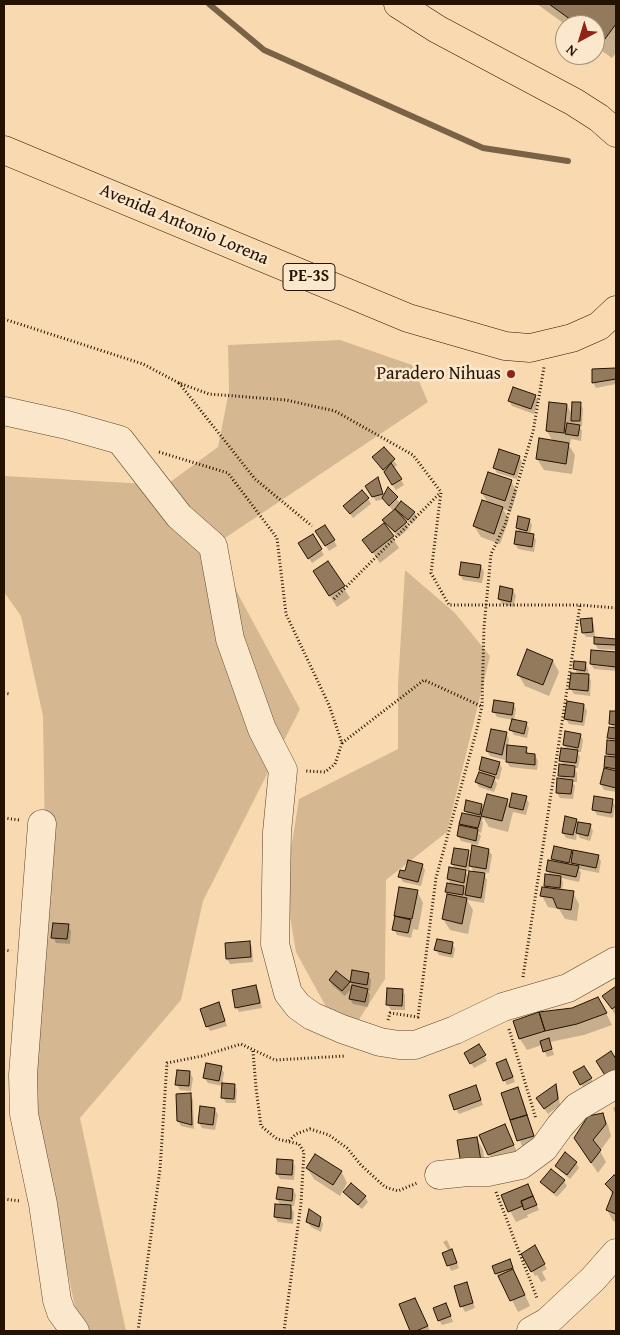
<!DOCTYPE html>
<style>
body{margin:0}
#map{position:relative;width:620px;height:1335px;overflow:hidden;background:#f9dab0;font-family:"Gentium Book Plus",serif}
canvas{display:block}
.frame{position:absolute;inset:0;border:5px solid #251301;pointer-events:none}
.north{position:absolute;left:555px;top:15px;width:50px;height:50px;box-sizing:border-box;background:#fbe7cc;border:1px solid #a5927b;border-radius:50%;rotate:219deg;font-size:14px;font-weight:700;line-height:20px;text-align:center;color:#251301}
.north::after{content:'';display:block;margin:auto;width:18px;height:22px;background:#8f2418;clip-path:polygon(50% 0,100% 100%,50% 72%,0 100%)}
</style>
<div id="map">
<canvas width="620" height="1335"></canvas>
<div class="frame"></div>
<div class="north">N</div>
</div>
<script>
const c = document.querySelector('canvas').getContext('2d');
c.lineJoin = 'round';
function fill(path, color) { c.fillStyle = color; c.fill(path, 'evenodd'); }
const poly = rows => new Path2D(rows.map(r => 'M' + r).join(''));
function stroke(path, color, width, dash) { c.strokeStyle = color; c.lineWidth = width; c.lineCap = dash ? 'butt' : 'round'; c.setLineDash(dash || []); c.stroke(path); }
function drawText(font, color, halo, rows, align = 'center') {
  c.font = font + ' "Gentium Book Plus",serif'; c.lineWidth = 5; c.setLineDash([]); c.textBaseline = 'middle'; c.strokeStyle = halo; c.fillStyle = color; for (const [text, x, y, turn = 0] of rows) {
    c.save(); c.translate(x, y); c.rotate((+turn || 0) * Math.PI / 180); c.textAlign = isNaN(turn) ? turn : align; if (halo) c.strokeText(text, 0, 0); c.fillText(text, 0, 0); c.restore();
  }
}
const green = poly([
 [340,340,412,365,428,402,216,544,238,594,300,709,203,901,181,1000,80,1118,126,1331,80,1331,31,1095,46,908,43,716,21,616,4,592,4,476,166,485,218,447,229,391,228,345],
 [405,570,455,613,490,656,447,832,386,880,385,979,358,1021,330,1014,296,952,285,887,299,799,398,749,398,684]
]);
const shadow = poly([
 [537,4,616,4,616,53,612,58,595,46,595,25,566,25],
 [615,369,616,384,596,388,593,382],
 [535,396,538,401,534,414,512,406,509,401],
 [580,403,583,409,582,426,579,426,582,431,581,441,571,439,570,444,568,444,575,455,572,474,544,470,537,459,553,442,547,431,567,405,572,415],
 [384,448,397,465,394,468,404,485,396,490,374,458],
 [519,457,522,462,517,479,497,473,494,468],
 [378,479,384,497,388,489,400,503,414,512,417,518,412,524,401,517,409,528,399,537,385,524,384,525,399,548,380,563,364,540,386,523,393,511,384,499,376,501,366,486],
 [511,481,517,492,511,512,503,509,509,519,500,544,481,537,474,526,488,503,482,493],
 [368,499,371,504,353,518,344,506],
 [529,520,532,525,530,534,533,535,536,540,534,552,518,549,515,544,520,533,517,528],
 [325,526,337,546,329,551,317,532],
 [312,535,324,555,312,563,299,543],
 [328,563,350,598,337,607,321,582],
 [481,566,484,572,482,583,463,580,460,575],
 [513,590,516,596,513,607,502,604,499,599],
 [591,619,594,625,595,637,586,637,583,632],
 [615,640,616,650,598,649,595,644],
 [592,651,616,653,616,671,594,669,591,664],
 [553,661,559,672,549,696,525,686,518,674],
 [585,663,588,669,588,675,591,681,590,696,574,694,571,689,578,675,575,669],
 [513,704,516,709,514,720,526,723,529,728,527,738,514,735,511,730,513,720,497,717,494,712],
 [584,705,587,711,584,726,569,724,566,719],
 [611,712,616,713,616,792,604,790,601,784,604,770,607,771,605,767,609,758,607,754,611,742,609,738,613,728,611,724],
 [506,733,509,739,508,746,526,748,529,755,535,755,538,761,537,770,510,767,507,762,508,755,506,754,505,760,490,756,487,751],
 [580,735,583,740,581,752,577,752,580,757,578,768,574,768,577,773,577,782,572,782,575,786,573,799,560,798,557,793,562,780,559,775,564,766,561,761,567,750,564,745],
 [499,763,502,768,499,780,494,778,497,784,494,792,479,787,476,782,483,775,480,770],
 [526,798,529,803,526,815,513,812,508,832,489,827,483,817,483,820,481,819,483,823,481,833,478,832,481,836,478,845,461,841,458,836,463,827,461,824,468,815,465,811,482,805,484,809,507,800,510,806],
 [612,800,615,806,613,818,597,815,594,810],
 [576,820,579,825,590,825,593,831,590,841,580,838,577,833,576,840,566,838,563,833],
 [488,850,492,855,489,873,483,872,487,880,484,903,467,900,473,910,468,934,450,930,443,919,448,895,446,891,451,885,448,879,455,869,452,864,468,851,471,857],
 [470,865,474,873,469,877,465,871,469,871],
 [571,851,574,856,598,856,601,861,599,873,579,869,581,873,579,882,561,878,563,882,562,891,573,893,579,904,577,921,565,919,559,909,548,907,542,896,547,889,545,886,550,875,547,871,554,862,552,859],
 [422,865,425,870,421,886,403,882,400,876],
 [400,888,417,891,423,903,418,930,413,929,411,938,397,935,394,929],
 [68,926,71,931,70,944,56,943,53,937],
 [249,942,252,947,253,962,230,964,227,959],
 [452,943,455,949,453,958,439,955,436,950],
 [368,975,371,980,370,990,367,989,370,995,368,1007,353,1004,350,999,353,990,351,982],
 [330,981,349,983,352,988,345,996,333,986],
 [256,987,259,992,262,1008,239,1012,236,1007],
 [616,988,616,1016,604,997],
 [402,990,405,995,405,1010,391,1010,388,1005],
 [219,1004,227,1026,210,1031,207,1026],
 [604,1009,612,1025,584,1035,550,1042,554,1055,547,1057,542,1045,527,1050,520,1039,515,1021],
 [479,1046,487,1061,474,1068,465,1053],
 [506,1060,515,1082,507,1085,504,1080],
 [221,1067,224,1073,222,1084,234,1085,237,1090,236,1103,226,1103,223,1097,223,1086,208,1083,204,1078],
 [584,1067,594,1084,584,1089,575,1073],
 [190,1073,193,1078,191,1091,180,1090,177,1085],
 [556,1086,558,1091,560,1105,548,1114,541,1104],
 [517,1089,523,1100,536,1141,522,1146,503,1094],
 [478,1092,483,1105,459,1114,456,1109],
 [190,1094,193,1100,194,1129,181,1126,178,1121],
 [616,1106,616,1115,613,1108],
 [215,1109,218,1115,215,1130,202,1128,199,1123],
 [602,1114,608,1125,611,1136,600,1151,606,1162,598,1173,582,1150],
 [505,1126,519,1156,495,1166,481,1135],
 [477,1139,483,1150,486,1172,459,1141],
 [292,1161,295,1166,294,1180,280,1179,277,1174],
 [576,1163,579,1168,570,1179,560,1171,557,1166],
 [307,1168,341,1171,347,1183,340,1196,314,1179],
 [614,1177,616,1178,616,1222,613,1221,607,1210,613,1196,606,1184],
 [564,1181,567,1186,557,1197,545,1187,542,1182],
 [527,1186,539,1210,527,1215,528,1217,516,1222,510,1211],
 [279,1188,293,1190,296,1195,294,1206,290,1206,294,1212,293,1224,278,1222,275,1217,276,1205,281,1206,277,1199],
 [345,1192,365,1197,368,1202,362,1209,348,1197],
 [320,1218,323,1224,321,1232,311,1227,308,1222],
 [447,1240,459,1268,451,1271,444,1253,449,1251,443,1242],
 [534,1247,547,1269,542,1272,546,1280,541,1282,537,1275,535,1276,522,1254],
 [494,1266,512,1266,530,1306,518,1312,501,1278,499,1279,496,1274],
 [467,1284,475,1308,465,1312,462,1306],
 [415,1299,421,1310,430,1331,412,1331,400,1305],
 [449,1310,453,1322,442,1325,439,1320]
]);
const stream = poly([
 [209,4,264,50,483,148,568,161]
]);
const building = poly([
 [549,4,616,4,616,24,602,43,595,37,595,25,578,25,549,4],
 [616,368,616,379,592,383,592,369,616,368],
 [513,387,536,395,531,409,508,401,513,387],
 [549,402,567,404,564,433,546,431,549,402],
 [572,402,581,402,580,421,571,421,572,402],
 [567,423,580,425,578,436,565,434,567,423],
 [539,438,569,443,566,464,536,459,539,438],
 [384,447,395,459,383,470,372,457,384,447],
 [499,449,520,456,514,475,493,468,499,449],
 [391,463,402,479,392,485,384,472,391,463],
 [488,472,512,480,505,501,481,493,488,472],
 [378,477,383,494,372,497,365,486,378,477],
 [388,487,398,497,389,506,382,498,388,487],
 [362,490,369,498,350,514,343,506,362,490],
 [482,500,503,507,494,534,473,526,482,500],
 [401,501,415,512,408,520,395,509,401,501],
 [395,509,407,522,395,532,382,520,395,509],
 [518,516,530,519,527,531,516,528,518,516],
 [384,523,394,536,372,553,362,540,384,523],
 [325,525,335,540,325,546,315,531,325,525],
 [516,531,534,534,532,547,514,544,516,531],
 [313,534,322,549,308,559,298,543,313,534],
 [328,561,345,586,329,596,313,571,328,561],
 [461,562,481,565,479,578,459,575,461,562],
 [500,586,513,589,511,602,498,599,500,586],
 [592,618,593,632,582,633,580,619,592,618],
 [594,637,616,639,616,645,594,644,594,637],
 [527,649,553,660,543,685,517,675,527,649],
 [591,650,616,652,616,667,590,664,591,650],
 [574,661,586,662,585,671,573,669,574,661],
 [571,673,589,674,588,691,569,689,571,673],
 [494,700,514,703,512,715,492,712,494,700],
 [567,701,584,704,582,722,564,719,567,701],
 [610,711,616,711,616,725,609,724,610,711],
 [512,719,527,722,524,734,509,730,512,719],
 [609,727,616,728,616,739,607,738,609,727],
 [491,729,507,732,502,755,486,751,491,729],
 [565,731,581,734,578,748,563,745,565,731],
 [607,740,616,741,616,755,606,754,607,740],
 [507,745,527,747,526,753,535,754,535,765,506,762,507,745],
 [561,748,578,750,576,763,559,761,561,748],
 [605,756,616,757,616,769,604,767,605,756],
 [482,757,500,762,496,775,479,770,482,757],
 [559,764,575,766,574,777,558,776,559,764],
 [604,768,616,771,616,788,600,784,604,768],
 [479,772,495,777,491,788,475,782,479,772],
 [557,778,573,780,571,794,556,793,557,778],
 [512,793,527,796,523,810,509,807,512,793],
 [487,794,508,799,502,821,481,816,487,794],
 [594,796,613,799,611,813,592,810,594,796],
 [466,800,482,804,480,815,464,811,466,800],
 [462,813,481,817,478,828,459,824,462,813],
 [565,816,577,819,573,835,562,833,565,816],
 [578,822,591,824,588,836,576,833,578,822],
 [459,825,478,829,476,841,457,836,459,825],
 [472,845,489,849,486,869,469,866,472,845],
 [554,846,572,850,569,863,551,859,554,846],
 [454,848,469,850,466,867,451,864,454,848],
 [573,850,599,855,596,868,571,863,573,850],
 [408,860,423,864,418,882,398,877,400,870,405,871,408,860],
 [548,860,579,866,576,877,546,871,548,860],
 [449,867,466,870,464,883,447,879,449,867],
 [469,871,485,873,481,898,465,895,469,871],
 [545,874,561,876,560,888,544,886,545,874],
 [447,883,464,886,463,895,445,892,447,883],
 [399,887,418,890,412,919,394,916,399,887],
 [542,887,574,891,571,910,557,908,553,898,540,896,542,887],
 [447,894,467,898,462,924,442,919,447,894],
 [395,916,411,920,408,933,392,930,395,916],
 [53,923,69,924,67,939,51,938,53,923],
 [437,939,453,942,451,954,434,950,437,939],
 [250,941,251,957,226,959,225,943,250,941],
 [352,970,369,973,367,985,350,982,352,970],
 [336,971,350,982,342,991,329,980,336,971],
 [256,985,260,1003,235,1008,232,990,256,985],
 [352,985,368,989,365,1002,349,999,352,985],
 [616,986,616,1006,612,1009,602,996,616,986],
 [387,988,403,989,402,1006,386,1005,387,988],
 [598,997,607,1013,577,1024,545,1031,539,1012,572,1008,598,997],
 [219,1002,225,1021,206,1027,200,1009,219,1002],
 [539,1012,545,1031,519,1039,513,1021,539,1012],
 [549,1038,552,1049,543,1052,540,1041,549,1038],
 [479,1044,486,1055,470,1064,464,1053,479,1044],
 [611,1051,616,1059,616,1076,608,1080,596,1061,611,1051],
 [506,1059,513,1077,503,1081,496,1063,506,1059],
 [206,1063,222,1066,219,1081,203,1078,206,1063],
 [584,1066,592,1078,580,1085,573,1072,584,1066],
 [177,1070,190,1071,189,1086,175,1085,177,1070],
 [222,1083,235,1084,234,1099,221,1098,222,1083],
 [556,1084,558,1099,544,1109,536,1098,556,1084],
 [476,1085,481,1100,454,1110,449,1095,476,1085],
 [518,1087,527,1115,510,1120,501,1093,518,1087],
 [191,1093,192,1125,177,1121,176,1094,191,1093],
 [200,1106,215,1108,213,1125,198,1123,200,1106],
 [603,1113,606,1124,593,1140,601,1150,591,1163,574,1138,588,1116,603,1113],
 [527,1115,534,1136,517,1141,510,1120,527,1115],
 [505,1124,514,1145,488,1155,479,1135,505,1124],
 [477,1137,481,1161,461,1164,457,1140,477,1137],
 [565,1152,577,1162,567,1175,555,1166,565,1152],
 [315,1154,342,1171,333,1185,306,1168,315,1154],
 [277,1159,293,1160,292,1175,276,1174,277,1159],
 [551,1169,565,1180,554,1193,540,1182,551,1169],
 [614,1175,616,1176,616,1214,606,1210,613,1192,605,1184,614,1175],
 [351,1183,366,1196,358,1205,343,1192,351,1183],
 [528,1184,533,1196,521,1201,523,1206,508,1212,501,1195,528,1184],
 [278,1187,293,1189,292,1201,276,1199,278,1187],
 [533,1196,537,1205,524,1210,521,1201,533,1196],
 [275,1204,291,1205,291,1219,274,1217,275,1204],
 [309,1209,321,1217,319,1227,306,1222,309,1209],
 [535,1245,545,1264,531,1272,521,1254,535,1245],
 [452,1249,457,1263,447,1266,442,1253,452,1249],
 [510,1259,513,1268,495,1274,492,1266,510,1259],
 [513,1269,525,1295,510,1301,498,1276,513,1269],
 [467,1282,473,1303,460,1307,454,1286,467,1282],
 [415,1298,428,1326,416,1331,410,1331,399,1304,415,1298],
 [446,1303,451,1316,438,1321,433,1308,446,1303]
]);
const path = poly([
 [4,319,143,364,179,383,209,394,286,400,335,411,413,455,441,492,431,573,449,605,580,605,616,608],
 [179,383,255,479,312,526],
 [159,452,228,473,277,538,286,614,329,705,342,743,335,764,325,772,305,771],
 [334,599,440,493],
 [4,693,10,694],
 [342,743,424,680,481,706],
 [4,818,19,820],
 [4,950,11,951],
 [523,977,580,605],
 [388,1020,390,1013,418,1017,436,878,477,729,482,706,484,627,491,554,505,525,533,432,544,367],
 [509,1029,536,1119],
 [253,1051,256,1088,261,1126,277,1139,299,1144,304,1152,301,1203,284,1331],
 [289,1141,296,1134,310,1129,329,1135,347,1148,361,1165,385,1187,398,1191,417,1183],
 [496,1192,537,1298],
 [4,1199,20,1201],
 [138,1331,160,1169,167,1063,202,1056,241,1044,275,1060,345,1056]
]);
const minor = poly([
 [4,411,67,425,120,440,179,516,213,546,230,639,262,729,283,770,277,832,275,944,288,993,298,1006,312,1016,342,1029,380,1042,399,1045,415,1045,455,1030,503,1007,568,988,616,961],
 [42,824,23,1075,24,1114,43,1204,57,1300,61,1312,75,1331],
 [439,1175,468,1172,488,1172,521,1165,544,1148,560,1126,577,1107,616,1084],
 [531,1331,547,1322,593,1279,616,1253]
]);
const highway = poly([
 [398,4,437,29,574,102,599,118,616,133],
 [4,150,408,318,505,346,530,348,572,338,599,326,616,310]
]);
const markers = [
 [511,374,5,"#8f2418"]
];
const shields = [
 [309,277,52]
];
const shieldNames = [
 ["PE-3S",309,277]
];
const streetNames = [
 ["Avenida Antonio Lorena",184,225,23]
];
const poiNames = [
 ["Paradero Nihuas",501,374]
];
fill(green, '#d5b892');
fill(shadow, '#0003');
stroke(stream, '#796246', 6);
fill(building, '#937a5c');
stroke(building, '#251301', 1);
stroke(minor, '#5a452d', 29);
stroke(highway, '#251301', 29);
stroke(path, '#251301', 3, [1, 2.5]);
stroke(minor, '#fbe7cc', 28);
stroke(highway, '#f9dab0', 28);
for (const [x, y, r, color] of markers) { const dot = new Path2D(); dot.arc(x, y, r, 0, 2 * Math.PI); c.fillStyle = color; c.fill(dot); stroke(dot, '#fbe7cc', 2); }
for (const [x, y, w] of shields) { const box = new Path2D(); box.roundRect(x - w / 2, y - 13.5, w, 27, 4); c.fillStyle = '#fbe7cc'; c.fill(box); stroke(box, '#251301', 1); }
drawText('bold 16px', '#251301', null, shieldNames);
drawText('18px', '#251301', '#fbe7cc', streetNames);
drawText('18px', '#251301', '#fbe7cc', poiNames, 'right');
</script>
